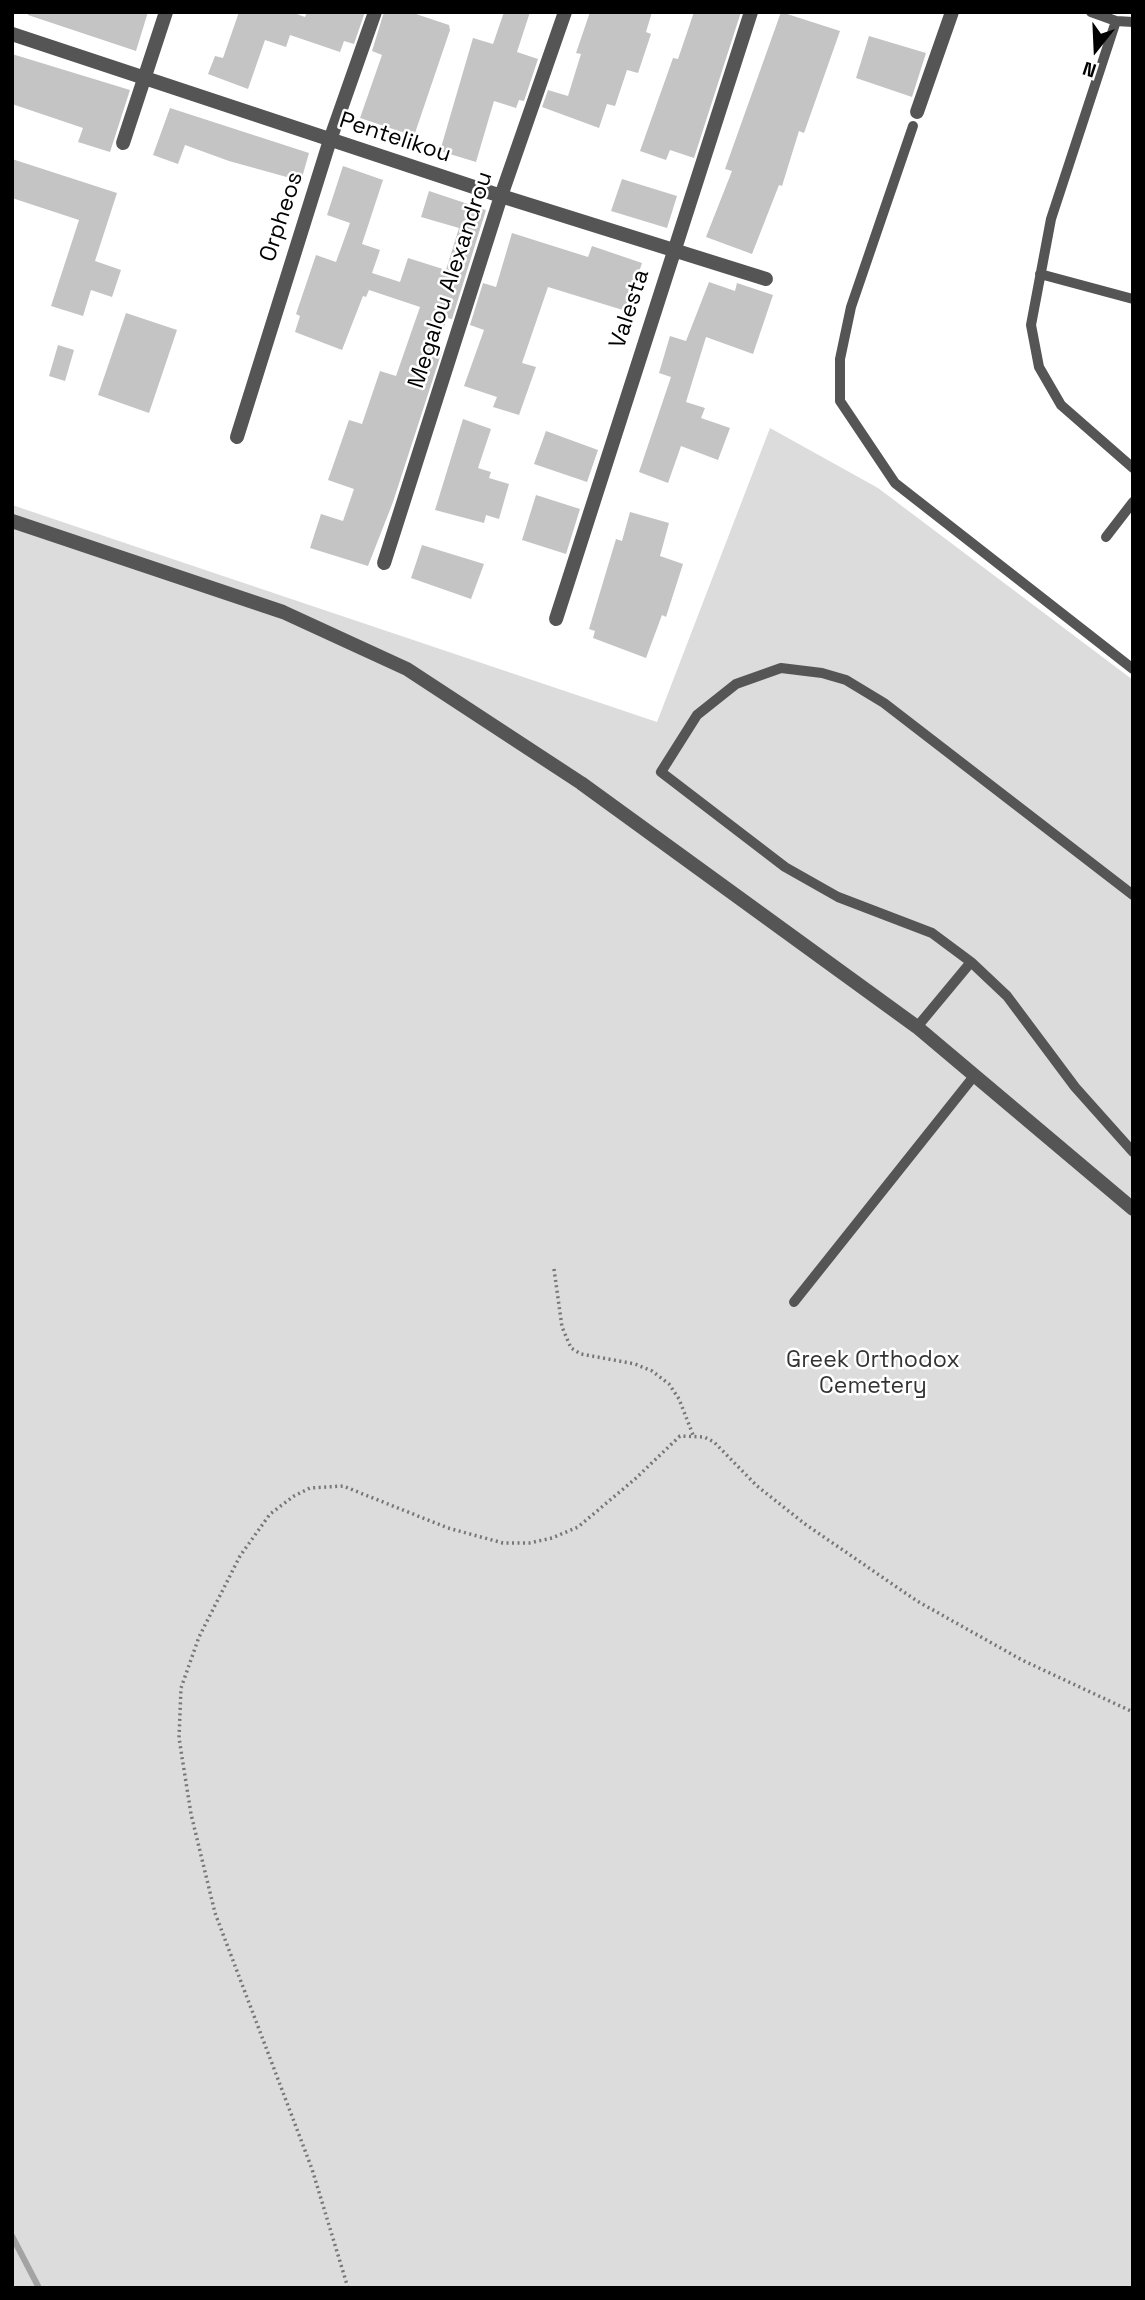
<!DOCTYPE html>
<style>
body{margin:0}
#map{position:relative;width:1145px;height:2300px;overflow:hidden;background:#fff;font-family:"Space Grotesk",sans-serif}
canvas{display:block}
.frame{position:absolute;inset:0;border:14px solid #000;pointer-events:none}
.north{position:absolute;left:1061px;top:14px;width:70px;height:70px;-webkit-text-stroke:5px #fff;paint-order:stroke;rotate:198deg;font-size:19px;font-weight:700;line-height:28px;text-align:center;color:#000}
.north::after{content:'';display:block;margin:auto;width:24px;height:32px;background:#000;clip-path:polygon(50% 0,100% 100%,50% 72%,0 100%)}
</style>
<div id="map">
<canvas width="1145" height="2300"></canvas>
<div class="frame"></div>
<div class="north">N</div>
</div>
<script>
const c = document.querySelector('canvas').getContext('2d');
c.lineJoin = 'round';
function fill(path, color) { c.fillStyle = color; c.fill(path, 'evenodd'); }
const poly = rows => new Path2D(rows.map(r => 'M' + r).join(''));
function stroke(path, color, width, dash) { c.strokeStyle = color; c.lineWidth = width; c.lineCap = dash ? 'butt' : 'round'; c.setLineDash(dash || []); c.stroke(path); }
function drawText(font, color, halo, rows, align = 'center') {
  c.font = font + ' "Space Grotesk",sans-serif'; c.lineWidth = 5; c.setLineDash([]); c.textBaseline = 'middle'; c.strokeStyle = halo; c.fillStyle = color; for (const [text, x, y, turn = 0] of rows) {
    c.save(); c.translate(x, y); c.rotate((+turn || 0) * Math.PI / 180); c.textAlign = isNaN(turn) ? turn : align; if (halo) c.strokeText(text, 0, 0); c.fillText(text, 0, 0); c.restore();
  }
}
const green = poly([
 [770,428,878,488,1133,680,1133,2288,12,2288,12,505,657,722]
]);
const stream = poly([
 [12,2236,39,2288]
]);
const building = poly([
 [28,12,148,12,136,51,28,15],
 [239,12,291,12,305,17,307,12,365,12,354,44,344,41,340,52,290,35,286,47,265,40,248,89,208,74,215,56,223,58],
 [384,12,410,12,449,25,450,30,414,136,360,118,382,55,372,51],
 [504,12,530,12,517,52,538,59,524,101,519,100,516,108,494,101,476,162,440,151,473,38,493,44],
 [590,12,652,12,646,32,651,34,638,73,627,70,615,106,607,104,599,128,542,107,548,90,568,96,581,54,576,53],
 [694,12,741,12,694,158,670,150,666,160,640,151,673,58,678,59],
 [781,12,840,31,804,133,799,131,782,186,779,185,752,254,706,237,732,171,725,169],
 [869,36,926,53,912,97,856,78],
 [12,54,130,90,110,152,78,142,83,128,12,104],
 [170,108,309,153,301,181,229,161,185,145,178,164,153,155],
 [12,159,117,193,95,261,121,270,112,297,91,290,83,316,51,306,79,220,12,198],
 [343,166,383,180,362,244,380,250,372,273,400,282,408,258,446,270,459,228,421,217,429,191,486,210,452,319,447,318,436,349,442,351,393,502,368,566,310,548,321,514,343,521,354,489,328,480,349,420,362,424,380,371,396,376,420,307,369,290,366,297,363,296,342,350,295,332,300,316,296,314,316,255,336,262,350,223,327,215],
 [622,179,677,196,667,228,611,211],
 [512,233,588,257,592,246,642,263,626,311,548,287,522,363,536,367,519,415,493,407,497,397,464,386,484,330,470,325,483,283,496,287],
 [709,282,735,291,737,283,773,295,753,354,706,337,686,402,705,408,701,418,730,428,718,460,681,446,668,483,639,472,671,377,659,373,670,336,686,341],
 [126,313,177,330,149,413,98,395],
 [58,345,74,350,65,381,49,376],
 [463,419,491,429,478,468,491,472,489,478,509,484,499,519,486,515,484,523,435,510],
 [546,431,598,450,587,482,534,464],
 [536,495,580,509,566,554,522,540],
 [630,512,669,523,660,556,683,564,666,617,662,615,646,658,593,638,595,631,589,629,616,539,622,541],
 [422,545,484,564,471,599,411,578]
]);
const path = poly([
 [554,1269,562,1327,571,1348,581,1354,635,1364,652,1371,669,1384,679,1399,693,1435],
 [348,2288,312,2169,215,1913,191,1814,179,1738,181,1688,199,1637,240,1556,270,1514,294,1496,310,1488,343,1486,448,1528,503,1543,529,1543,552,1538,578,1527,635,1479,680,1436,704,1437,714,1442,757,1486,805,1524,917,1601,1022,1660,1133,1712]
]);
const service = poly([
 [1091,12,1116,21,1133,22],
 [1116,21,1051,219,1031,325,1039,367,1061,405,1133,468],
 [913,126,851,307,840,359,840,401,895,483,1133,669],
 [1040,274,1133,299],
 [1106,537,1133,502],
 [1133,895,884,703,846,680,822,673,781,668,736,684,697,715,661,772,785,867,838,897,932,933,971,962,1007,996,1075,1087,1133,1152],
 [917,1027,971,962],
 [794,1302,974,1076]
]);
const minor = poly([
 [12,34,501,196,766,279],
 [917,112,952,12],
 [123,143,166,12],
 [237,437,330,140,375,12],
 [12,521,283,612,407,669,581,783,917,1027,1133,1209],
 [384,563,501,196,565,12],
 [556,619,751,12]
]);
const streetNames = [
 ["Pentelikou",395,138,18],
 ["Orpheos",282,217,-72],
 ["Megalou Alexandrou",451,280,-72],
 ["Valesta",630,309,-72]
];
const parkNames = [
 ["Greek Orthodox",873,1361],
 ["Cemetery",873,1387]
];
fill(green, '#dcdcdc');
stroke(stream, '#a3a3a3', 6);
fill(building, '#c4c4c4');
stroke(path, '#777', 3.5, [2, 3.5]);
stroke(service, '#555', 10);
stroke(minor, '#555', 14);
drawText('23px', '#000', '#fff', streetNames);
drawText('23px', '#333', '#fff', parkNames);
</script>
